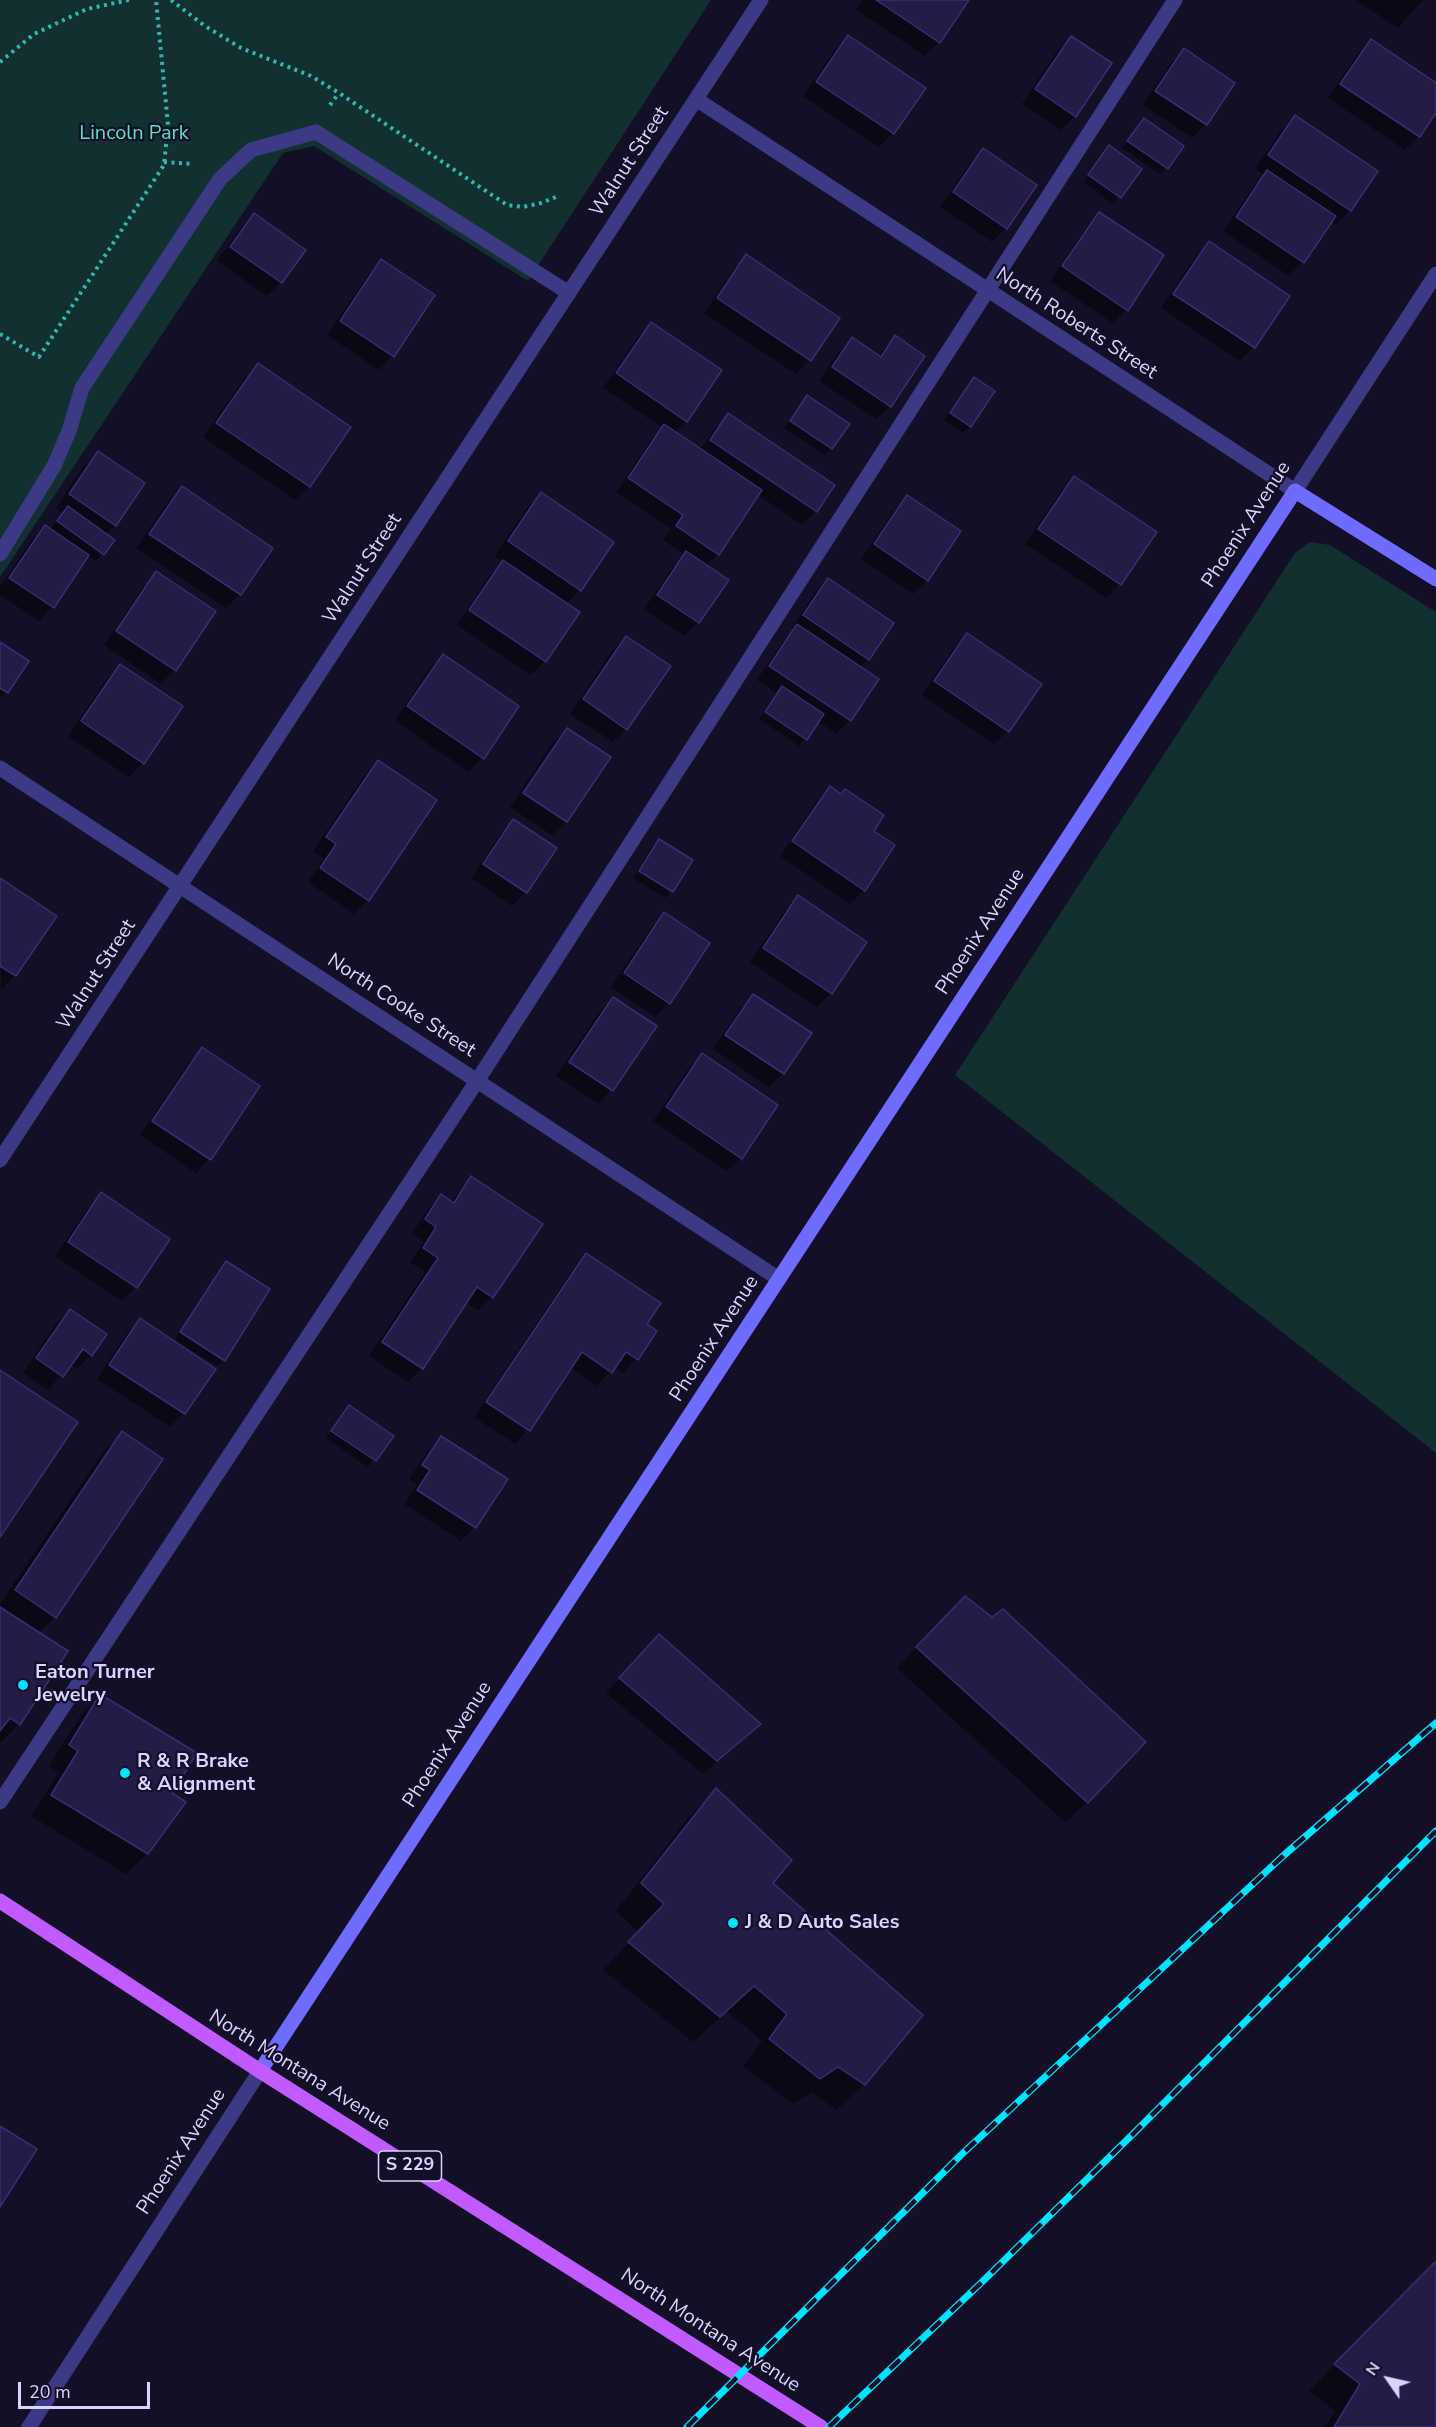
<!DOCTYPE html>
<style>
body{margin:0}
#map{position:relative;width:1436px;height:2427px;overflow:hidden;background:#130f26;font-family:"Nunito Sans",sans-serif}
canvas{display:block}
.north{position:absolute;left:1358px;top:2349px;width:60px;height:60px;-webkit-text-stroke:4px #130f26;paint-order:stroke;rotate:304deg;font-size:16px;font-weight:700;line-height:24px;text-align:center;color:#d9d4ff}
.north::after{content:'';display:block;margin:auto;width:21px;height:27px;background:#d9d4ff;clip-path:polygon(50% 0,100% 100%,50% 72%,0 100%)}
.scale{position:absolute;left:18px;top:2382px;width:132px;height:27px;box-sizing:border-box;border:3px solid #d9d4ff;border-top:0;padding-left:8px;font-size:18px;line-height:21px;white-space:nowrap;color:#d9d4ff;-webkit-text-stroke:4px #130f26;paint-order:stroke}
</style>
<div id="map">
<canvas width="1436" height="2427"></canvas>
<div class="north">N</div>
<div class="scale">20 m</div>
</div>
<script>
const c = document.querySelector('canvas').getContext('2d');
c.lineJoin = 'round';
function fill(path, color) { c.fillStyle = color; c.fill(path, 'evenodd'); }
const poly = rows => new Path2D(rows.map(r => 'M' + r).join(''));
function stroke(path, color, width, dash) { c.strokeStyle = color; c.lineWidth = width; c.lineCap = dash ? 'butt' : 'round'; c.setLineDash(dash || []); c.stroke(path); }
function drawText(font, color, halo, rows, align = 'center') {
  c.font = font + ' "Nunito Sans",sans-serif'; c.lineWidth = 4.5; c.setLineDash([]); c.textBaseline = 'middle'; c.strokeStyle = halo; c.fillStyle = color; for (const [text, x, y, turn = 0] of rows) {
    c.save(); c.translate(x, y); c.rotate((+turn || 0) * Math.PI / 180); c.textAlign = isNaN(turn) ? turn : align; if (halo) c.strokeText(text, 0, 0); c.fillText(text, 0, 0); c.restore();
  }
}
const green = poly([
 [0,0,711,0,528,281,314,146,283,153,0,577],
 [1310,542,1330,545,1436,612,1436,1453,955,1075,1295,553]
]);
const shadow = poly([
 [863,0,967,0,939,42,925,56,856,10],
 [1356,0,1423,0,1398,28],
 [848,37,924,88,893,133,879,147,803,96,834,51],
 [1071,38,1110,64,1075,116,1061,130,1022,104,1057,51],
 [1371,41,1436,85,1436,111,1419,136,1405,150,1328,98,1357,55],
 [1184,50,1233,83,1206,124,1192,138,1143,105,1170,64],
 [1295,117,1350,210,1336,224,1331,221,1303,262,1289,276,1223,231,1254,186,1264,175,1255,169,1281,131],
 [1144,120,1167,168,1160,174,1122,148],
 [1109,147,1140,169,1113,204,1083,182],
 [983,150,1006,228,992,242,940,207,969,164],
 [1099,214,1126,310,1113,323,1050,281,1086,228],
 [254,215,281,282,267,296,217,261,240,229],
 [1209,243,1288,296,1253,347,1240,361,1161,308,1195,257],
 [747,256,838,318,809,360,796,374,704,313,733,270],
 [382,261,433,296,392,356,379,370,327,335,368,275],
 [651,324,686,421,674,433,700,450,714,429,728,415,816,511,802,525,758,495,718,554,706,566,698,622,684,636,644,609,673,567,685,555,663,540,671,529,616,492,651,440,663,428,603,388,637,338],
 [895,337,890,406,876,419,819,381,838,353,852,339,878,356],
 [258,365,349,428,309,487,295,500,203,437,244,379],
 [974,379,970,426,963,433,944,420],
 [808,397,848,424,825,455,784,428],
 [98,453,115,525,105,535,113,540,96,561,87,555,52,607,39,621,0,595,0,587,31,541,45,527,50,530,63,513,56,508,84,466],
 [1075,478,1155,532,1120,584,1106,598,1025,544,1061,491],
 [182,488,271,548,239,595,226,608,136,548,168,502],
 [541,494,580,590,566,604,545,661,531,675,457,625,490,575,504,562,495,556,527,508],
 [907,497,927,580,913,594,861,559,894,511],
 [157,573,175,670,161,684,104,645,143,587],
 [828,580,868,659,859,668,850,720,836,734,818,721,799,746,759,719,776,693,757,680,784,640,793,631,791,630,814,594],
 [967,635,1008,731,994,744,922,695,953,649],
 [626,637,626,729,613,742,570,714,612,651],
 [0,644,7,692,0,698],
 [443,656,482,758,469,772,395,721,429,669],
 [120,666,143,763,129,777,68,736,106,680],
 [567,730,609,758,566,821,552,835,510,807,553,743],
 [378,762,368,900,354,914,308,882,324,858,313,851,364,776],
 [830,788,864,890,850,904,780,856,816,802],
 [514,821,526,892,512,906,471,878,500,835],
 [659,841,672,891,665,898,633,878,652,847],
 [0,879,55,916,15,976,1,989],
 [799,897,865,942,831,993,817,1007,750,962,785,911],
 [665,914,669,1003,655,1017,611,987,651,928],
 [753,995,810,1034,783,1073,769,1087,713,1049,740,1009],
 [613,999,654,1026,611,1090,598,1104,556,1076,599,1012],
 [202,1049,209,1159,196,1173,140,1135,189,1062],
 [702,1055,741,1158,727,1171,653,1121,688,1069],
 [471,1178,492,1297,478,1311,465,1302,422,1368,408,1382,369,1356,425,1272,410,1262,424,1242,412,1234,427,1210,441,1196,450,1203],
 [102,1194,136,1287,122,1301,55,1256,88,1208],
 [586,1255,645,1324,636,1359,623,1373,614,1367,597,1386,570,1367,528,1430,515,1444,474,1417,573,1269],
 [226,1263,224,1360,217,1366,175,1340,220,1269],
 [70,1311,91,1355,77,1369,71,1364,48,1390,23,1373,56,1324],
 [140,1320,214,1369,184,1413,170,1427,97,1379,126,1334],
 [349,1407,391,1436,368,1467,326,1438],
 [122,1433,55,1617,38,1633,19,1724,0,1743,0,1604,102,1453],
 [441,1438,506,1480,474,1527,461,1541,404,1504,417,1485,409,1479,427,1452],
 [945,1618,992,1619,1144,1742,1066,1823,897,1668],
 [646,1650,758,1724,703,1774,606,1693],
 [100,1696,170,1794,184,1803,147,1854,126,1874,31,1816,59,1772,49,1766,80,1717],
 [716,1790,771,1883,863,2084,837,2110,811,2092,793,2104,743,2066,762,2041,727,2011,693,2042,603,1970,639,1932,616,1911,689,1817],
 [1436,2263,1436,2427,1325,2427,1335,2411,1309,2391]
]);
const building = poly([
 [876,0,969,0,940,43,876,0],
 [848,35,926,88,894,134,816,82,848,35],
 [1071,36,1112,63,1076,117,1035,89,1071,36],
 [1371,39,1436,83,1436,113,1420,137,1340,84,1371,39],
 [1184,48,1235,83,1207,125,1155,91,1184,48],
 [1295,115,1378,171,1351,211,1268,155,1295,115],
 [1144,118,1184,146,1168,169,1127,141,1144,118],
 [1109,145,1142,169,1121,198,1088,175,1109,145],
 [983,148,1037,185,1007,229,953,192,983,148],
 [1267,170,1336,216,1304,263,1236,217,1267,170],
 [1099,212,1164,255,1128,311,1062,266,1099,212],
 [254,213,306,250,282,283,230,247,254,213],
 [1209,241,1290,296,1255,348,1173,294,1209,241],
 [746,254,840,318,811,361,717,298,746,254],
 [381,259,435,295,394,357,340,321,381,259],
 [651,322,722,370,687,422,616,373,651,322],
 [895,335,925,356,891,407,832,367,852,337,881,357,895,335],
 [258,363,351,427,310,487,216,423,258,363],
 [974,377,995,391,971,427,950,413,974,377],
 [807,395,850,424,832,449,790,421,807,395],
 [728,413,835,485,817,512,710,440,728,413],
 [664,424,762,490,719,555,676,526,683,515,628,478,664,424],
 [98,451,145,483,116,526,69,494,98,451],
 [1074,476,1157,532,1121,585,1038,529,1074,476],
 [182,486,273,548,241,595,149,534,182,486],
 [541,492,614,542,581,591,508,541,541,492],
 [907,495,961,531,928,581,874,544,907,495],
 [68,506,115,540,104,555,57,521,68,506],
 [45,525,89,555,54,608,9,578,45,525],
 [686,551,729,580,699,623,657,595,686,551],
 [503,560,580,612,546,662,469,610,503,560],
 [156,571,216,611,176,671,116,631,156,571],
 [828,578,894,623,869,660,803,615,828,578],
 [797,624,879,679,851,721,769,666,797,624],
 [967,633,1042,684,1009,732,934,681,967,633],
 [626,636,671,666,627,730,583,699,626,636],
 [0,642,29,661,8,693,0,688,0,642],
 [443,654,519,706,484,759,407,706,443,654],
 [120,664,183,706,144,764,81,721,120,664],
 [782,686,824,714,807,740,765,712,782,686],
 [567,728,611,757,567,822,523,793,567,728],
 [378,760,437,800,369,901,320,868,336,844,326,837,378,760],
 [830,786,841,794,845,789,884,815,874,831,895,845,865,891,792,841,830,786],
 [513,819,557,848,527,893,483,864,513,819],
 [659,839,693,860,673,892,639,871,659,839],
 [0,878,57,916,16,976,0,966,0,878],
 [798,895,867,942,832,994,763,948,798,895],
 [664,912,710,943,670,1004,624,973,664,912],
 [753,994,812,1033,784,1074,725,1035,753,994],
 [613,997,657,1026,613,1091,569,1062,613,997],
 [202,1047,260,1086,211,1160,152,1121,202,1047],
 [702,1053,778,1105,742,1159,666,1107,702,1053],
 [471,1176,543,1224,493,1298,477,1287,423,1369,382,1342,438,1258,423,1248,436,1227,425,1219,441,1194,454,1203,471,1176],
 [101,1192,170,1239,137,1288,68,1242,101,1192],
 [586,1253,661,1303,647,1324,657,1331,638,1360,626,1352,612,1373,582,1352,530,1431,486,1402,586,1253],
 [226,1261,270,1289,225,1361,180,1332,226,1261],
 [70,1309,107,1334,92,1356,83,1349,63,1377,36,1358,70,1309],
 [140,1318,216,1369,185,1414,109,1365,140,1318],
 [0,1370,78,1422,0,1537,0,1370],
 [349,1405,394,1436,376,1461,331,1431,349,1405],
 [122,1431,163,1459,56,1618,15,1590,122,1431],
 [441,1436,508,1479,476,1528,417,1490,430,1470,422,1465,441,1436],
 [965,1596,992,1617,1003,1609,1146,1742,1088,1803,916,1647,965,1596],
 [0,1607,68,1651,20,1725,10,1718,0,1731,0,1607],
 [659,1634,761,1724,717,1761,619,1678,659,1634],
 [100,1694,197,1753,172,1793,186,1802,148,1854,51,1795,78,1751,69,1745,100,1694],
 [716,1788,792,1860,773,1883,923,2015,865,2085,838,2067,820,2079,769,2039,787,2014,754,1986,720,2017,628,1942,664,1904,641,1883,716,1788],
 [0,2126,37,2149,0,2207,0,2126],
 [1436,2261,1436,2427,1334,2427,1360,2384,1334,2364,1436,2261]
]);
const path = poly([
 [171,0,205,26,241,48,311,76,339,93,507,205,523,207,541,203,556,197],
 [0,62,34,34,87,9,129,0],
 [330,105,339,93],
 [164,162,193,164],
 [0,334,39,357,164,165,168,125,156,0]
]);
const lane = poly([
 [0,554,54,466,69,431,82,388,220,179,251,150,316,132,569,293],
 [0,1802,477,1081,1175,0]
]);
const street = poly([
 [696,99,1295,491,1436,274],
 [0,768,779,1279],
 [0,1160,761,0],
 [29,2427,260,2071]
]);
const secondary = poly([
 [260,2071,1295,491,1436,579]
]);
const primary = poly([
 [0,1901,260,2071,821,2427]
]);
const rail = poly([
 [687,2427,962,2154,1283,1856,1436,1723],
 [829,2427,982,2282,1135,2132,1436,1831]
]);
const markers = [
 [23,1685,6,"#00e5ff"],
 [125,1773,6,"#00e5ff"],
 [733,1923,6,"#00e5ff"]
];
const shields = [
 [410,2166,63]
];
const shieldNames = [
 ["S 229",410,2166]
];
const parkNames = [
 ["Lincoln Park",134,134]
];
const streetNames = [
 ["Walnut Street",630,162,-57],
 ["North Roberts Street",1076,324,33],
 ["Phoenix Avenue",1247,525,-57],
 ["Walnut Street",363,569,-57],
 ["Phoenix Avenue",981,932,-57],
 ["Walnut Street",97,975,-57],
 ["North Cooke Street",401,1006,33],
 ["Phoenix Avenue",715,1339,-57],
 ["Phoenix Avenue",448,1745,-57],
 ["North Montana Avenue",299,2071,32],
 ["Phoenix Avenue",182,2152,-57],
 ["North Montana Avenue",710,2331,33]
];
const poiNames = [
 ["Eaton Turner",35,1673],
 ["Jewelry",35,1696],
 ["R & R Brake",137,1762],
 ["& Alignment",137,1785],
 ["J & D Auto Sales",745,1923]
];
fill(green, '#12302f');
fill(shadow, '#0007');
fill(building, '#241b47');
stroke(building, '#3b2d73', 1.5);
stroke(path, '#2fb8b0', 4, [3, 4.5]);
stroke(lane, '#3d3a85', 15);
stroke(street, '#3d3a85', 15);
stroke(secondary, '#6f6bff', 15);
stroke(primary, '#c25bff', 15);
stroke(rail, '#00e5ff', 7);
stroke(rail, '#130f26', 4.5, [14]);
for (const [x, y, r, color] of markers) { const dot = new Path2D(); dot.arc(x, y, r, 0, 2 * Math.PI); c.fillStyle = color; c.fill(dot); stroke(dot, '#130f26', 2); }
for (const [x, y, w] of shields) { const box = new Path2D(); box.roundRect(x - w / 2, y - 15, w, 30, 4.5); c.fillStyle = '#130f26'; c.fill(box); stroke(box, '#d9d4ff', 1.5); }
drawText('bold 18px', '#d9d4ff', null, shieldNames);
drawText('20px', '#5fe0c0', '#130f26', parkNames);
drawText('20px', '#d9d4ff', '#130f26', streetNames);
drawText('bold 20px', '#d9d4ff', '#130f26', poiNames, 'left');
</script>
